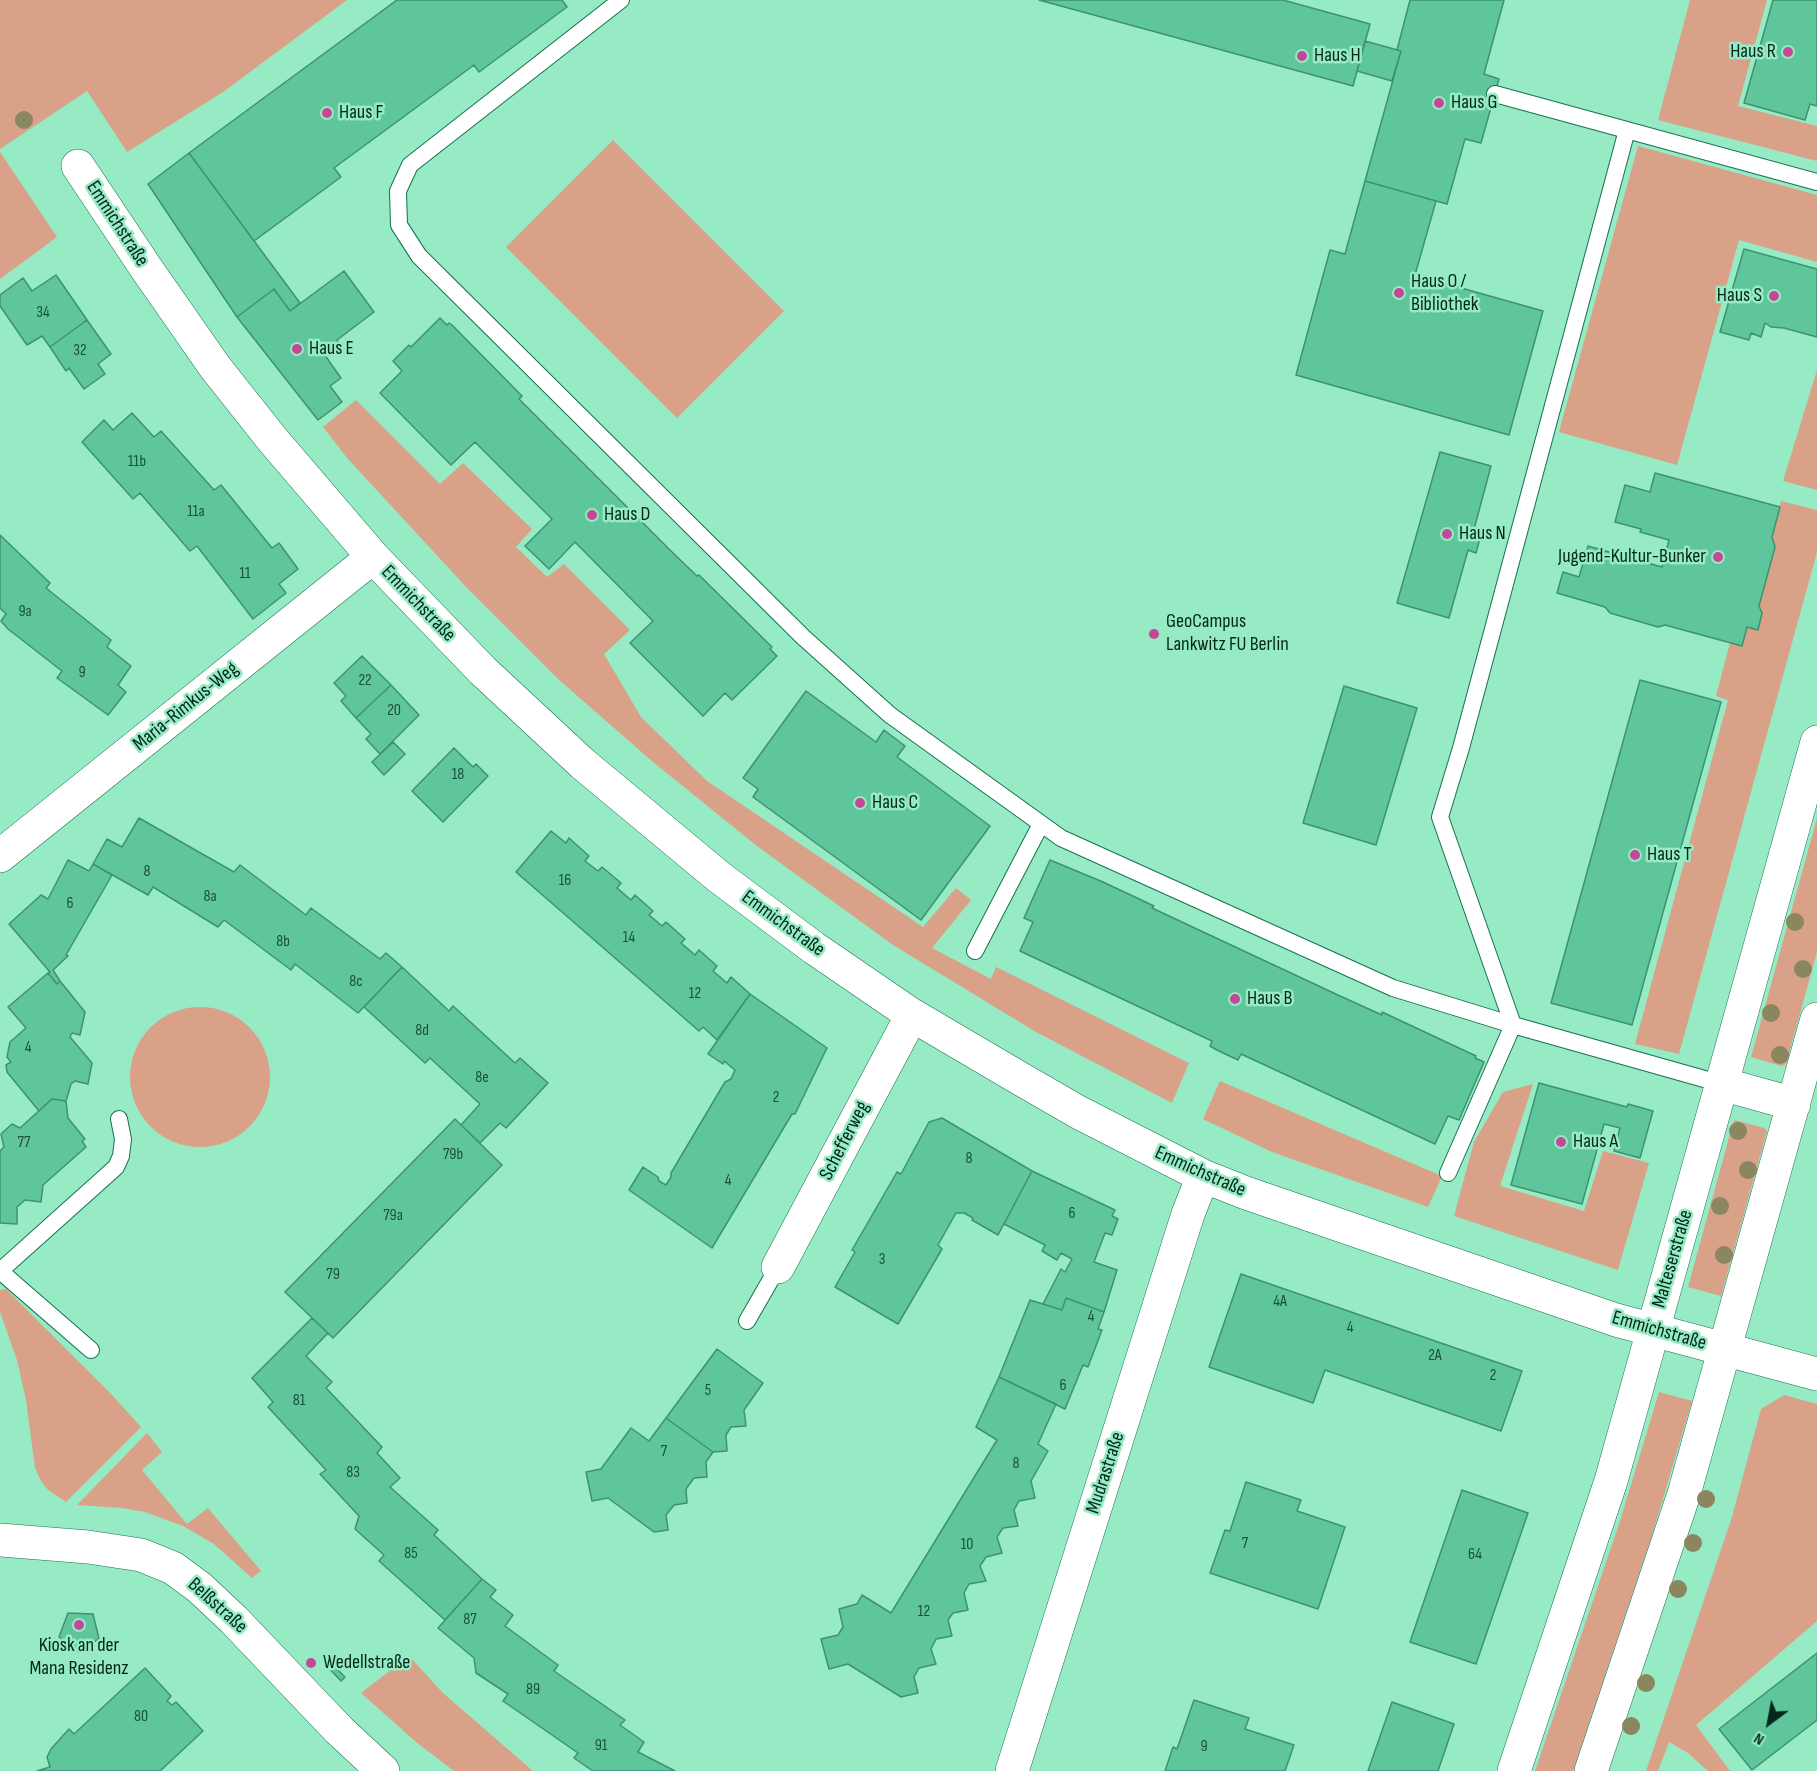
<!DOCTYPE html>
<meta charset="utf-8">
<style>
body{margin:0}
#map{position:relative;width:1817px;height:1771px;overflow:hidden;background:#96eac4;font-family:"Sofia Sans Condensed",sans-serif}
canvas{display:block}
.north{position:absolute;left:1739px;top:1693px;width:60px;height:60px;-webkit-text-stroke:4px #96eac4;paint-order:stroke;rotate:212deg;font-size:16px;font-weight:700;line-height:24px;text-align:center;color:#03271a}
.north::after{content:'';display:block;margin:auto;width:21px;height:27px;background:#03271a;clip-path:polygon(50% 0,100% 100%,50% 72%,0 100%)}
</style>
<div id="map">
<canvas width="1817" height="1771"></canvas>
<div class="north">N</div>
</div>
<script>
const c = document.querySelector('canvas').getContext('2d');
c.lineJoin = 'round';
function fill(path, color) { c.fillStyle = color; c.fill(path, 'evenodd'); }
const poly = rows => new Path2D(rows.map(r => 'M' + r).join(''));
function stroke(path, color, width, dash) { c.strokeStyle = color; c.lineWidth = width; c.lineCap = dash ? 'butt' : 'round'; c.setLineDash(dash || []); c.stroke(path); }
function drawText(font, color, halo, rows, align = 'center') {
  c.font = font + ' "Sofia Sans Condensed",sans-serif'; c.lineWidth = 5; c.setLineDash([]); c.textBaseline = 'middle'; c.strokeStyle = halo; c.fillStyle = color; for (const [text, x, y, turn = 0] of rows) {
    c.save(); c.translate(x, y); c.rotate((+turn || 0) * Math.PI / 180); c.textAlign = isNaN(turn) ? turn : align; if (halo) c.strokeText(text, 0, 0); c.fillText(text, 0, 0); c.restore();
  }
}
const green = poly([
 [0,0,347,0,223,92,127,152,87,91,0,149],
 [1690,0,1767,0,1738,106,1817,126,1817,161,1658,120],
 [613,140,784,311,677,418,506,247],
 [1638,146,1817,195,1817,262,1739,240,1677,465,1559,432],
 [0,152,57,237,0,279],
 [1817,370,1817,490,1783,481],
 [356,400,440,484,463,463,532,529,516,547,547,577,564,564,630,630,604,654,641,717,707,781,923,927,956,888,971,900,932,948,991,979,996,967,1189,1063,1172,1103,1036,1032,893,945,757,846,653,762,558,679,468,589,348,459,323,427],
 [1781,501,1817,510,1817,552,1679,1054,1635,1044,1728,700,1716,696,1730,643,1742,646,1747,627,1758,630,1762,613,1759,606,1775,547,1772,537],
 [1817,818,1817,952,1786,1064,1781,1066,1751,1057],
 '130 1077a70 70 0 1 1 140 0a70 70 0 1 1-140 0Z',
 [1220,1081,1442,1176,1428,1207,1272,1152,1203,1119],
 [1533,1084,1500,1186,1584,1211,1603,1151,1649,1163,1618,1270,1454,1216,1474,1142,1503,1092],
 [1735,1120,1764,1128,1767,1131,1721,1296,1688,1287,1733,1123],
 [6,1289,113,1396,141,1427,66,1502,47,1489,41,1481,35,1468,26,1400,17,1360,0,1312,0,1290],
 [1659,1392,1692,1401,1653,1532,1573,1771,1535,1771,1620,1521],
 [1784,1395,1817,1404,1817,1621,1696,1725,1730,1771,1708,1771,1688,1753,1669,1742,1658,1771,1646,1771,1732,1517,1761,1409],
 [147,1433,162,1452,142,1470,187,1524,208,1508,261,1571,252,1578,214,1544,183,1526,145,1512,122,1508,77,1505],
 [409,1656,443,1693,533,1771,454,1771,416,1742,361,1693]
]);
const building = poly([
 [397,0,562,0,567,7,479,72,474,65,334,168,341,177,254,241,189,153,397,0],
 [1039,0,1283,0,1370,24,1353,86,1039,0],
 [1410,0,1504,0,1484,74,1499,79,1481,143,1465,139,1447,204,1365,181,1401,51,1397,50,1410,0],
 [1773,0,1817,0,1817,106,1810,104,1805,120,1744,103,1773,0],
 [1365,41,1401,51,1392,81,1357,71,1365,41],
 [189,153,300,303,290,311,274,289,237,317,148,184,189,153],
 [1365,181,1436,201,1415,275,1543,311,1509,435,1296,375,1330,250,1345,254,1365,181],
 [1744,249,1817,269,1817,337,1784,328,1771,327,1765,323,1761,337,1751,333,1749,340,1720,332,1744,249],
 [344,271,374,312,337,340,339,343,324,354,341,378,330,386,342,402,318,420,237,317,274,289,290,311,344,271],
 [56,275,87,320,50,347,42,336,27,345,0,306,0,295,23,278,32,291,56,275],
 [440,318,447,325,449,323,452,325,522,396,519,399,675,555,697,576,699,575,772,647,770,649,777,656,732,700,725,693,703,716,630,643,653,621,575,542,549,569,525,546,552,519,475,442,451,465,380,393,402,371,393,361,409,345,411,347,440,318],
 [87,320,111,354,98,364,105,374,84,389,69,368,66,371,50,347,87,320],
 [132,413,154,437,161,431,214,490,221,485,272,548,279,543,298,569,279,584,286,593,253,619,197,546,190,551,140,493,133,499,82,442,104,420,113,430,132,413],
 [1440,452,1491,466,1473,533,1481,535,1476,553,1468,550,1449,618,1397,603,1440,452],
 [1655,473,1780,507,1772,537,1775,547,1759,606,1762,613,1758,630,1747,627,1742,646,1665,625,1658,627,1610,613,1605,607,1557,593,1563,572,1579,577,1588,546,1662,567,1669,540,1640,532,1641,529,1615,522,1625,485,1650,492,1655,473],
 [0,535,50,583,46,588,111,640,107,647,131,666,118,685,126,692,108,715,57,678,62,671,8,629,1,621,6,614,0,608,0,535],
 [362,656,391,685,356,718,341,701,346,696,334,683,362,656],
 [1640,680,1721,702,1632,1025,1551,1003,1640,680],
 [391,685,419,715,380,754,366,739,371,734,356,718,391,685],
 [1344,686,1417,708,1376,845,1303,823,1344,686],
 [806,691,876,742,884,730,905,746,897,757,990,826,921,920,753,797,758,789,743,778,806,691],
 [393,742,405,754,384,775,372,762,393,742],
 [454,748,473,767,476,764,488,776,443,822,412,791,454,748],
 [139,818,234,872,240,865,306,915,311,908,380,959,386,953,402,967,358,1013,295,964,291,970,224,920,218,927,153,887,148,895,93,864,107,839,122,847,139,818],
 [551,831,566,843,569,838,589,856,585,861,598,871,602,867,621,883,617,888,631,900,635,895,653,911,649,915,662,926,666,922,685,939,681,943,695,955,699,950,717,966,713,971,727,983,731,977,750,994,717,1040,703,1027,699,1031,516,872,551,831],
 [68,860,89,871,93,864,112,875,66,955,68,956,53,970,60,981,57,984,48,973,50,972,9,924,41,895,48,899,68,860],
 [1050,860,1103,882,1154,906,1152,908,1340,996,1382,1015,1382,1012,1476,1056,1475,1058,1484,1062,1459,1120,1448,1116,1435,1144,1241,1054,1238,1060,1217,1050,1210,1046,1212,1041,1020,951,1033,922,1024,918,1050,860],
 [402,967,449,1011,453,1006,515,1063,520,1058,548,1083,506,1128,500,1123,480,1143,461,1125,480,1104,430,1058,425,1063,364,1007,402,967],
 [48,973,57,984,60,981,85,1012,80,1035,72,1033,70,1037,92,1063,88,1084,75,1081,71,1084,66,1101,52,1099,39,1111,7,1072,6,1065,11,1062,7,1057,10,1042,26,1028,8,1007,48,973],
 [750,994,827,1048,795,1114,792,1114,712,1248,629,1190,643,1167,658,1177,659,1181,666,1185,671,1177,671,1173,725,1082,731,1079,735,1070,724,1061,723,1064,708,1054,750,994],
 [1539,1083,1627,1107,1628,1104,1653,1111,1640,1158,1614,1151,1620,1128,1604,1124,1582,1204,1511,1185,1539,1083],
 [52,1099,66,1101,68,1118,85,1139,82,1141,86,1147,43,1185,41,1202,25,1200,17,1207,17,1224,0,1223,0,1151,4,1147,1,1134,12,1124,20,1128,52,1099],
 [942,1118,1032,1171,998,1235,972,1220,973,1218,964,1213,956,1213,938,1245,942,1249,898,1324,835,1287,855,1252,852,1250,897,1172,901,1174,929,1122,942,1118],
 [455,1119,502,1165,333,1338,285,1292,455,1119],
 [1032,1171,1115,1210,1112,1216,1118,1219,1112,1235,1105,1233,1094,1262,1117,1270,1104,1312,1066,1298,1062,1310,1043,1304,1061,1269,1065,1272,1072,1259,1061,1253,1057,1260,1042,1251,1045,1245,1004,1224,1032,1171],
 [1241,1274,1522,1371,1501,1431,1325,1370,1313,1403,1209,1367,1241,1274],
 [1066,1298,1104,1312,1098,1329,1102,1330,1088,1367,1083,1365,1065,1409,999,1377,1030,1300,1062,1310,1066,1298],
 [312,1318,328,1333,306,1356,332,1382,326,1388,382,1447,377,1453,400,1478,390,1487,438,1530,434,1535,482,1579,445,1620,379,1561,384,1555,355,1529,359,1516,320,1474,326,1470,268,1407,273,1402,252,1378,312,1318],
 [717,1349,763,1383,744,1410,746,1426,731,1427,726,1435,727,1451,713,1452,666,1418,717,1349],
 [999,1377,1056,1404,1038,1444,1048,1451,1031,1481,1035,1498,1019,1501,1014,1510,1018,1526,1003,1528,997,1537,1002,1553,986,1557,980,1566,986,1581,969,1584,964,1593,968,1610,953,1613,948,1620,952,1636,936,1639,931,1649,936,1664,919,1668,914,1677,918,1693,901,1697,848,1664,829,1669,821,1639,838,1635,843,1627,839,1609,857,1604,862,1595,891,1613,997,1440,976,1427,999,1377],
 [666,1418,713,1452,706,1462,707,1477,694,1478,686,1489,687,1503,674,1505,666,1515,668,1530,654,1532,608,1498,592,1501,586,1472,601,1469,631,1428,649,1441,666,1418],
 [1246,1482,1301,1500,1297,1511,1345,1527,1318,1609,1210,1573,1225,1530,1230,1531,1246,1482],
 [1462,1490,1528,1513,1476,1664,1410,1642,1462,1490],
 [482,1579,496,1590,490,1597,513,1615,505,1626,558,1665,554,1671,625,1720,620,1725,644,1742,638,1752,675,1771,593,1771,574,1758,578,1753,503,1701,508,1694,476,1673,474,1658,438,1628,482,1579],
 [68,1613,93,1614,99,1639,78,1652,59,1637,68,1613],
 [1817,1653,1817,1720,1752,1770,1719,1729,1817,1653],
 [329,1661,345,1677,341,1681,325,1664,329,1661],
 [145,1668,171,1696,167,1701,172,1705,176,1702,203,1731,160,1771,37,1771,50,1767,47,1757,51,1749,69,1729,74,1734,145,1668],
 [1194,1700,1249,1718,1245,1729,1294,1745,1285,1771,1165,1771,1173,1747,1177,1749,1194,1700],
 [1392,1702,1454,1724,1438,1771,1368,1771,1392,1702]
]);
const service = poly([
 [621,0,410,165,398,191,399,225,419,256,803,637,890,715,1061,838,1393,988,1513,1025,1722,1084],
 [1495,94,1817,182],
 [975,951,1041,824],
 [1448,1173,1513,1025,1440,817,1461,748,1627,130],
 [747,1321,778,1267],
 [91,1350,0,1271,116,1167,121,1156,123,1139,119,1119]
]);
const minor = poly([
 [78,166,146,268,215,367,272,439,373,557,483,671,583,764,719,877,814,948,912,1015,1014,1075,1078,1112,1203,1176,1246,1193,1616,1320,1817,1374],
 [0,856,373,557],
 [778,1267,912,1015],
 [0,1540,88,1547,141,1555,173,1568,200,1588,234,1620,339,1730,383,1771],
 [1012,1771,1188,1214,1203,1176]
]);
const secondary = poly([
 [1722,1084,1794,1104],
 [1514,1771,1611,1481,1817,742],
 [1591,1771,1684,1494,1817,1019]
]);
const trees = [
 [24,120],
 [1795,922],
 [1803,969],
 [1771,1013],
 [1780,1055],
 [1738,1131],
 [1748,1170],
 [1720,1206],
 [1724,1255],
 [1706,1499],
 [1693,1543],
 [1678,1589],
 [1646,1683],
 [1631,1726]
];
const markers = [
 [1788,52,6,"#c44898"],
 [1302,56,6,"#c44898"],
 [1439,103,6,"#c44898"],
 [327,113,6,"#c44898"],
 [1399,293,6,"#c44898"],
 [1774,296,6,"#c44898"],
 [297,349,6,"#c44898"],
 [592,515,6,"#c44898"],
 [1447,534,6,"#c44898"],
 [1718,557,6,"#c44898"],
 [1154,634,6,"#c44898"],
 [860,803,6,"#c44898"],
 [1635,855,6,"#c44898"],
 [1235,999,6,"#c44898"],
 [1561,1142,6,"#c44898"],
 [79,1625,6,"#c44898"],
 [311,1663,6,"#c44898"]
];
const numberNames = [
 ["34",43,313],
 ["32",80,351],
 ["11b",137,462],
 ["11a",196,512],
 ["11",245,574],
 ["9a",25,612],
 ["9",82,673],
 ["22",365,681],
 ["20",394,711],
 ["18",458,775],
 ["8",147,872],
 ["16",565,881],
 ["8a",210,897],
 ["6",70,904],
 ["14",629,938],
 ["8b",283,942],
 ["8c",356,982],
 ["12",695,994],
 ["8d",422,1031],
 ["4",28,1048],
 ["8e",482,1078],
 ["2",776,1098],
 ["77",24,1143],
 ["79b",453,1155],
 ["8",969,1159],
 ["4",728,1181],
 ["6",1072,1214],
 ["79a",393,1216],
 ["3",882,1260],
 ["79",333,1275],
 ["4A",1280,1302],
 ["4",1091,1317],
 ["4",1350,1328],
 ["2A",1435,1356],
 ["2",1493,1376],
 ["6",1063,1386],
 ["5",708,1391],
 ["81",299,1401],
 ["7",664,1452],
 ["8",1016,1464],
 ["83",353,1473],
 ["7",1245,1544],
 ["10",967,1545],
 ["85",411,1554],
 ["64",1475,1555],
 ["12",924,1612],
 ["87",470,1620],
 ["89",533,1690],
 ["80",141,1717],
 ["91",601,1746],
 ["9",1204,1747]
];
const poiNames = [
 ["Haus R",1776,52,"right"],
 ["Haus H",1314,56],
 ["Haus G",1451,103],
 ["Haus F",339,113],
 ["Haus O /",1411,282],
 ["Bibliothek",1411,305],
 ["Haus S",1762,296,"right"],
 ["Haus E",309,349],
 ["Haus D",604,515],
 ["Haus N",1459,534],
 ["Jugend-Kultur-Bunker",1706,557,"right"],
 ["GeoCampus",1166,622],
 ["Lankwitz FU Berlin",1166,645],
 ["Haus C",872,803],
 ["Haus T",1647,855],
 ["Haus B",1247,999],
 ["Haus A",1573,1142],
 ["Kiosk an der",79,1646,"center"],
 ["Mana Residenz",79,1669,"center"],
 ["Wedellstraße",323,1663]
];
const streetNames = [
 ["Emmichstraße",117,224,57],
 ["Emmichstraße",418,604,46],
 ["Maria-Rimkus-Weg",186,707,-39],
 ["Emmichstraße",783,924,36],
 ["Schefferweg",845,1141,-63],
 ["Emmichstraße",1200,1172,24],
 ["Malteserstraße",1673,1259,-74],
 ["Emmichstraße",1659,1331,16],
 ["Mudrastraße",1106,1473,-72],
 ["Belßstraße",217,1606,42]
];
fill(green, '#daa189');
fill(building, '#5fc69c');
stroke(building, '#3d9270', 1.5);
stroke(service, '#147252', 18);
stroke(minor, '#147252', 34);
stroke(secondary, '#147252', 34);
stroke(service, '#fff', 16);
stroke(minor, '#fff', 33);
stroke(secondary, '#fff', 33);
c.fillStyle = '#8a865e';
for (const [x, y] of trees) { c.beginPath(); c.arc(x, y, 9, 0, 2 * Math.PI); c.fill(); }
for (const [x, y, r, color] of markers) { const dot = new Path2D(); dot.arc(x, y, r, 0, 2 * Math.PI); c.fillStyle = color; c.fill(dot); stroke(dot, '#96eac4', 2); }
drawText('16px', '#1a4f3a', null, numberNames);
drawText('20px', '#03271a', '#96eac4', poiNames, 'left');
drawText('20px', '#03271a', '#96eac4', streetNames);
</script>
